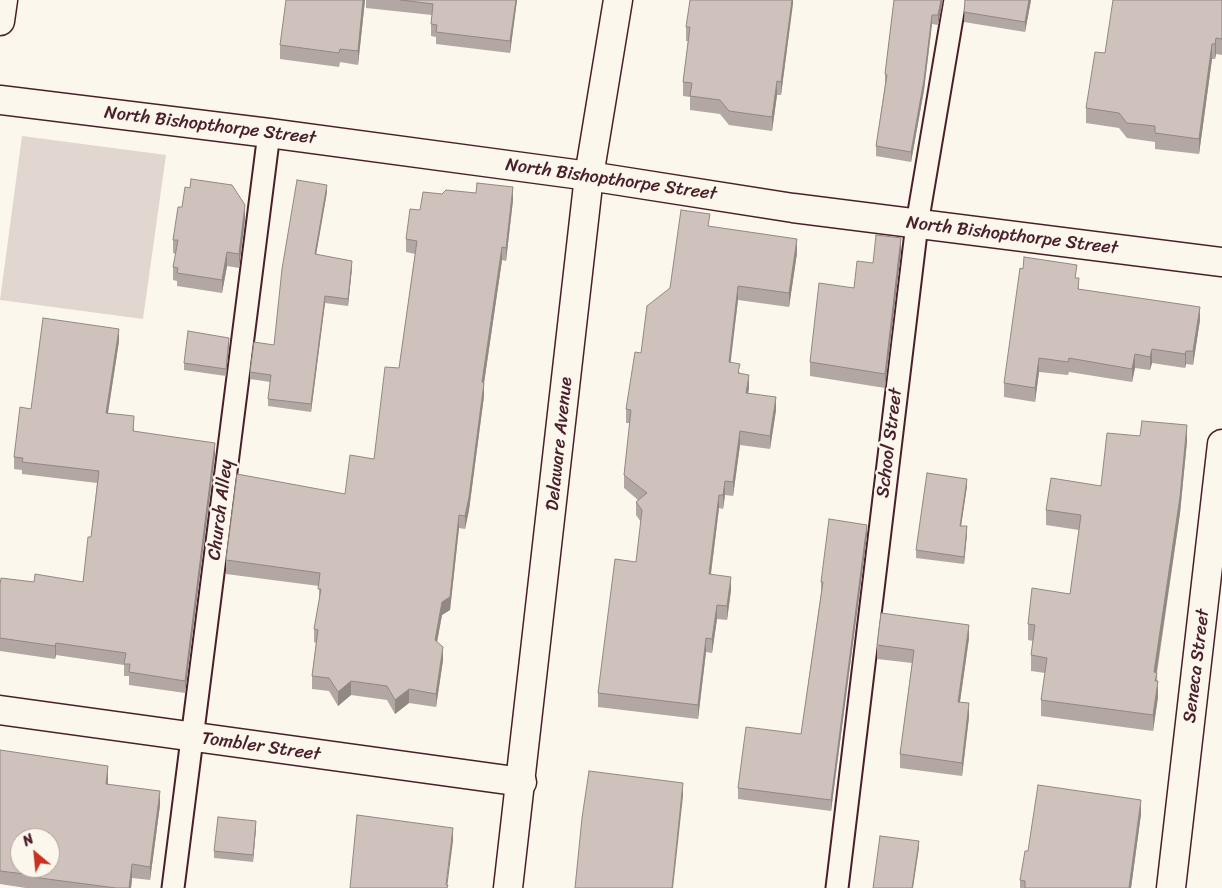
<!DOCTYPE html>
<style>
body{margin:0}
#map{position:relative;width:1222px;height:888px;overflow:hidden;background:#fbf7ec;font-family:Sriracha,sans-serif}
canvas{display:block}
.north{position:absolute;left:10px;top:828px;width:50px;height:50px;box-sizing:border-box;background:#fbf7ec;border:1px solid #b4a19f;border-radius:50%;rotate:332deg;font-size:14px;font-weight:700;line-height:20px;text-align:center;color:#4a1f2b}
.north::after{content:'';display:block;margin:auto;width:18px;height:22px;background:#c8321e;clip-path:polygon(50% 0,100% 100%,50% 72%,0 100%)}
</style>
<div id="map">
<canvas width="1222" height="888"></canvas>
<div class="north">N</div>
</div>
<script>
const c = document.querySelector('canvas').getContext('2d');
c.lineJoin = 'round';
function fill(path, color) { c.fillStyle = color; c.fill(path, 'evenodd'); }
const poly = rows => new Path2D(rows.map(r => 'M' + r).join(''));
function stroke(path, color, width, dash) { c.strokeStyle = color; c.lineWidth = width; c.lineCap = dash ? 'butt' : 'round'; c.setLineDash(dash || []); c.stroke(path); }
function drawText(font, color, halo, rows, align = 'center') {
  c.font = font + ' Sriracha,sans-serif'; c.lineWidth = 5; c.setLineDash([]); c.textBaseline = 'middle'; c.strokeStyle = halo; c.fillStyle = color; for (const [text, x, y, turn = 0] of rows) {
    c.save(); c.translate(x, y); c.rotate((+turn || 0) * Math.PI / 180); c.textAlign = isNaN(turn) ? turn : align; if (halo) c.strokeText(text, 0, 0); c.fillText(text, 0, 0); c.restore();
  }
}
const green = poly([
 [22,136,166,155,143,319,0,300]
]);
const lane = poly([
 [173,888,269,133],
 [837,888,917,224,955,0]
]);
const street = poly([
 [0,21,3,0],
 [0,100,269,133,589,176,793,208,1222,262],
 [0,710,522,782],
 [1171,888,1222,444]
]);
const secondary = poly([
 [508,888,589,176,618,0]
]);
const wall = poly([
 [365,0,358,65,340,62,339,67,280,59,280,45],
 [366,0,517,0,510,53,436,44,436,37,431,36,431,24,432,15,366,8],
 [793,0,781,95,777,95,772,131,729,125,720,114,690,110,690,97,683,96,683,82,688,41,686,41,686,27],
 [894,0,943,0,938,25,932,24,924,90,911,162,876,156,876,146,885,84,885,74],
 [965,0,1031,0,1025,32,964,22],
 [1222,0,1222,55,1216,54,1215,59,1212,59,1199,154,1155,149,1155,142,1127,138,1119,128,1086,123,1086,108,1105,53],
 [327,192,316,254,352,268,348,306,325,303,311,412,268,406,268,399,270,382,250,379,250,372,274,345],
 [513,200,506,261,502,260,484,383,484,396,469,510,465,529,459,528,450,610,442,615,437,642,443,660,436,707,409,703,395,714,387,700,351,695,338,706,329,691,312,689,312,676,316,643,314,642,314,629,319,602,319,586,226,574,226,560,345,494,374,459,399,368,415,254,406,252,406,239,420,210],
 [245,219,239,268,227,266,222,293,177,286,177,281,173,280,173,267,176,254,173,253,173,240],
 [710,226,797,253,789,307,738,300,730,362,740,373,749,388,748,393,776,410,770,449,740,445,733,496,725,495,723,509,719,508,711,574,731,590,727,620,717,619,712,653,706,652,698,719,598,707,598,693,636,562,641,522,636,515,636,502,638,500,624,488,624,475,630,423,626,423,626,409,670,288],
 [901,252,885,388,810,376,810,362,854,288,873,263],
 [1077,278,1079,289,1200,320,1193,365,1186,364,1185,368,1152,363,1150,370,1135,368,1132,382,1069,372,1068,375,1039,372,1035,402,1004,397,1004,383],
 [119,341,108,413,134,428,134,432,215,455,185,693,129,685,129,676,124,676,124,665,56,655,55,659,0,651,0,585,34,582,83,582,91,537,97,483,22,474,22,470,14,469,14,457,31,409],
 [229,345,226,376,184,370,184,363],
 [1140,436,1187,441,1180,513,1157,673,1158,697,1153,731,1041,716,1041,700,1045,673,1031,671,1031,655,1033,641,1028,640,1028,624,1070,594,1079,530,1046,525,1046,510,1101,486],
 [967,486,961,526,967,534,964,564,916,558,916,550],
 [867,536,831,811,738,799,738,788,801,734,821,593,821,582],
 [969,638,960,702,969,717,962,776,900,768,900,754,912,663,877,659,877,645],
 [0,750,108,780,108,785,160,805,150,880,132,878,131,888,26,888,0,884],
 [1141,814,1131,888,1020,888,1020,880,1028,851],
 [256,828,253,862,214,858,214,851]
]);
const shadedWall = poly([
 [363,0,365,0,358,65,358,51],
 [516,0,517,0,510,53,510,41],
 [792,0,793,0,793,4,781,95,781,82],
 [941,0,943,0,938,25,938,15],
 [1029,0,1031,0,1025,32,1025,22],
 [932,15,932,24,924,90,911,162,911,152],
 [1216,38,1216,54,1215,59,1215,44],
 [1212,44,1212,59,1199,154,1199,139],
 [777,81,777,95,772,131,772,117],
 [327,185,327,192,315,261,315,254],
 [513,187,513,200,506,261,506,248],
 [245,205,245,219,239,268,239,254],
 [901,238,901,252,885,388,885,374],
 [797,239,797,253,789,307,789,293],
 [502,247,502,260,484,383,484,396,469,510,465,529,465,516,482,382],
 [227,252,227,266,222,293,222,280],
 [352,261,352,268,348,306,348,299],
 [738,286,738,300,729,376,729,362],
 [325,296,325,303,311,412,311,404],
 [1200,307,1200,320,1193,365,1193,351],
 [119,329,119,341,106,425,106,413],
 [229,338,229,345,226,376,226,369],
 [1152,349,1152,363,1150,370,1150,357],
 [1186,351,1186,364,1185,368,1185,354],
 [1135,354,1135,368,1132,382,1132,369],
 [1039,358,1039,372,1035,402,1035,388],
 [749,375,749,388,746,407,746,393],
 [776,397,776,410,770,449,770,436],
 [1187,425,1187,441,1180,513,1154,688,1154,672],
 [740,431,740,445,733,496,733,482],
 [215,443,215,455,185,693,185,681],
 [967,479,967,486,960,533,960,526],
 [725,481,725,495,723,509,723,495],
 [719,495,719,508,709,588,709,574],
 [459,515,459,528,450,610,442,615,435,653,435,640,442,602],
 [867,525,867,536,831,811,831,800],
 [967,526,967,534,964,564,964,557],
 [731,577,731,590,727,620,727,606],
 [717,605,717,619,712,653,712,639],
 [969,625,969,638,958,715,958,702],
 [706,638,706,652,698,719,698,705],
 [56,643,56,655,55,659,55,646],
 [443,647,443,660,436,707,436,694],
 [351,681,351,695,338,706,338,692],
 [1158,681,1158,697,1153,731,1153,715],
 [409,689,409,703,395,714,395,700],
 [969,703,969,717,962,776,962,763],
 [108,766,108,780,106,798,106,784],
 [683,783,683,796,673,888,672,888],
 [160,791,160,805,150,880,150,867],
 [1141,800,1141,814,1131,888,1129,888],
 [256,821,256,828,253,862,253,855],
 [453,828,453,841,447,888,446,888],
 [919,841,919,848,913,888,912,888],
 [132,864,132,878,131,888,129,888]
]);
const building = poly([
 [286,0,363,0,358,51,340,49,339,53,280,45,286,0],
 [401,0,516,0,510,41,436,32,437,25,431,24,433,4,401,0],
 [690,0,792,0,781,82,777,81,772,117,729,111,720,100,690,96,692,83,683,82,690,27,686,27,690,0],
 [894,0,941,0,938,15,932,15,924,80,911,152,876,146,887,75,885,74,894,0],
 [965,0,1029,0,1025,22,964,12,965,0],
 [1113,0,1222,0,1222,39,1216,38,1215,44,1212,44,1199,139,1155,133,1155,126,1127,123,1119,113,1086,108,1095,52,1105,53,1113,0],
 [191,179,232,185,245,205,239,254,227,252,222,280,177,273,178,268,173,267,178,240,173,240,178,207,182,207,185,187,190,188,191,179],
 [297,180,327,185,315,254,352,261,348,299,325,296,311,404,268,399,271,375,250,372,254,342,274,345,282,269,297,180],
 [477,183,513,187,506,248,502,247,482,382,484,383,469,497,465,516,459,515,450,597,442,602,435,640,443,647,436,694,409,689,395,700,387,686,351,681,338,692,329,678,312,676,318,630,314,629,321,589,318,589,320,573,226,560,237,474,345,494,350,455,374,459,385,367,399,368,417,241,406,239,410,209,420,210,423,192,442,194,446,190,476,193,477,183],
 [681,210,710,214,708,226,797,239,789,293,738,286,729,362,740,364,738,373,749,375,746,393,776,397,770,436,740,431,733,482,725,481,723,495,719,495,709,574,731,577,727,606,717,605,712,639,706,638,698,705,598,693,615,559,636,562,642,510,636,502,647,493,624,475,631,410,626,409,635,352,641,353,647,306,670,288,681,210],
 [876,235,901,238,885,374,810,362,819,283,854,288,857,261,873,263,876,235],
 [1024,257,1077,265,1075,278,1079,278,1078,289,1200,307,1193,351,1186,351,1185,354,1152,349,1150,357,1135,354,1132,369,1069,358,1068,362,1039,358,1035,388,1004,383,1020,268,1023,269,1024,257],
 [43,318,119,329,106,413,134,416,133,431,215,443,185,681,129,672,130,664,124,664,126,653,56,643,55,646,0,638,0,585,1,578,34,582,35,574,83,582,88,537,91,537,99,471,22,462,23,458,14,457,20,407,31,409,43,318],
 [188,331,229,338,226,369,184,363,188,331],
 [1142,421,1187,425,1180,497,1154,672,1157,673,1155,681,1158,681,1153,715,1041,700,1047,658,1031,655,1035,625,1028,624,1032,588,1070,594,1081,515,1046,510,1051,478,1101,486,1107,433,1140,436,1142,421],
 [927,473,967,479,960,526,967,526,964,557,916,550,927,473],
 [829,519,867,525,831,800,738,788,746,727,801,734,823,582,821,582,829,519],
 [881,613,969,625,958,702,969,703,962,763,900,754,914,650,877,645,881,613],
 [0,750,108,766,106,784,160,791,150,867,132,864,129,888,116,888,32,877,33,875,0,871,0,750],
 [20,838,50,838,50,868,20,868,20,838],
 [589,771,683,783,672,888,575,888,582,818,589,771],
 [1038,785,1141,800,1129,888,1025,888,1025,881,1020,880,1025,851,1028,851,1038,785],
 [357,815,453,828,446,885,448,885,447,888,350,888,357,815],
 [218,817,256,821,253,855,214,851,218,817],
 [880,836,919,841,912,888,873,888,880,836]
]);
const streetNames = [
 ["North Bishopthorpe Street",210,126,7],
 ["North Bishopthorpe Street",611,180,8],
 ["North Bishopthorpe Street",1012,236,7],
 ["School Street",890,443,-83],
 ["Delaware Avenue",560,444,-84],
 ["Church Alley",221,510,-83],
 ["Seneca Street",1197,666,-83],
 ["Tombler Street",261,747,8]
];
fill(green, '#e2d7d0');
stroke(lane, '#4a1f2b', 25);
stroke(street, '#4a1f2b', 31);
stroke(secondary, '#4a1f2b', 31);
stroke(lane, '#fbf7ec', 21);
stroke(street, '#fbf7ec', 28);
stroke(secondary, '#fbf7ec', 28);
fill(wall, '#b2a7a2');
fill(shadedWall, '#918884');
fill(building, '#cfc2bc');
stroke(building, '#918884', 1);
drawText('18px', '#4a1f2b', '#fbf7ec', streetNames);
</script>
